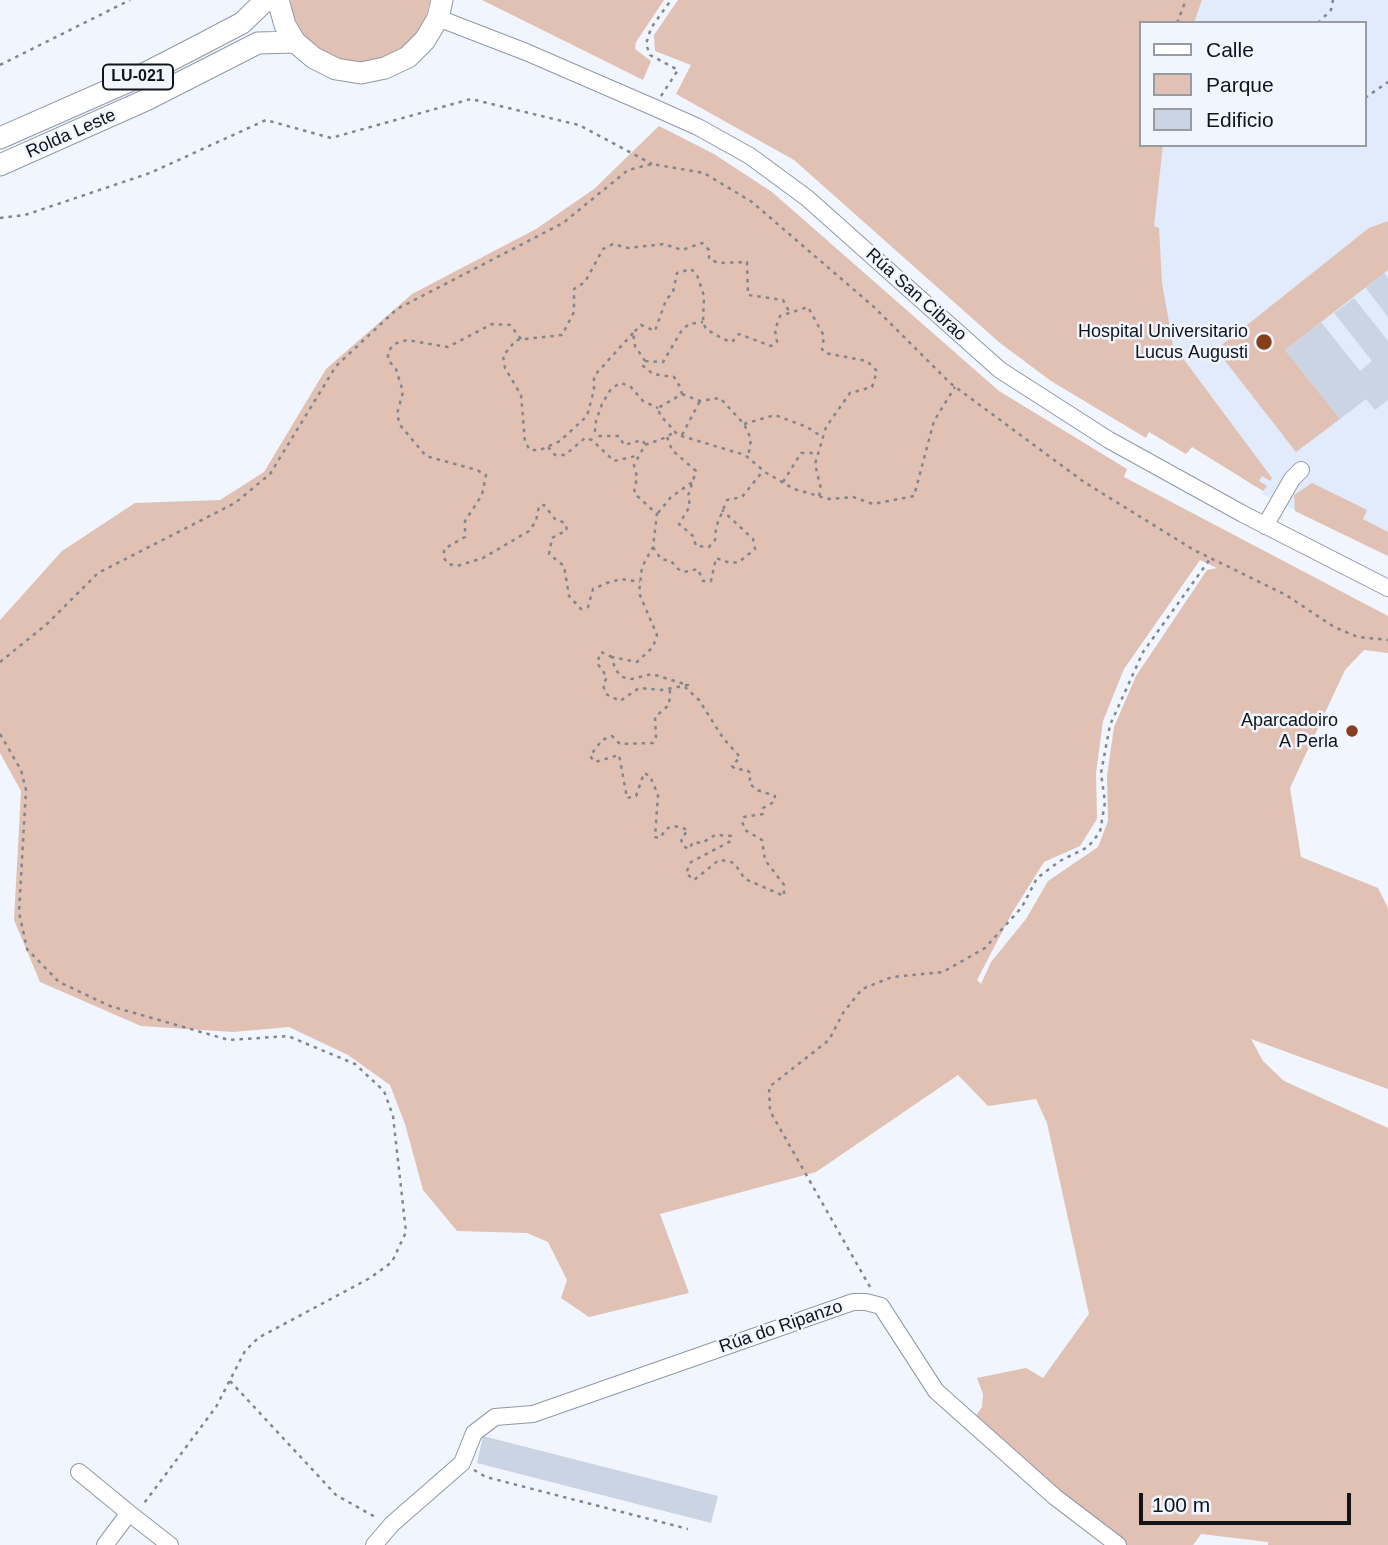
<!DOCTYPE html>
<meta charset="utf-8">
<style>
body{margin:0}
#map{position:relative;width:1388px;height:1545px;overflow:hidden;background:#f0f5fe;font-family:Helvetica,sans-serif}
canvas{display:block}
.legend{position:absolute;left:1139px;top:21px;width:228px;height:126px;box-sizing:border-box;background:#f0f5fe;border:2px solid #979ba2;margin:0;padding:9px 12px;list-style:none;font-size:21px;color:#111419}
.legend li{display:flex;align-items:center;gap:14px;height:35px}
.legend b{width:35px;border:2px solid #979ba2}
.scale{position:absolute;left:1139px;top:1493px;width:212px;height:32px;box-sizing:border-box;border:4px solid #111419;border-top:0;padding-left:9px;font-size:21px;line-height:24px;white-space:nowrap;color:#111419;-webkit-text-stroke:5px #f0f5fe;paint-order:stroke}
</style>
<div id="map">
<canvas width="1388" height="1545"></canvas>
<ul class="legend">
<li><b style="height:9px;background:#fff"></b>Calle</li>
<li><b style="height:19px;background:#e0c1b4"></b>Parque</li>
<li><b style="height:19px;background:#cbd4e2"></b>Edificio</li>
</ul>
<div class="scale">100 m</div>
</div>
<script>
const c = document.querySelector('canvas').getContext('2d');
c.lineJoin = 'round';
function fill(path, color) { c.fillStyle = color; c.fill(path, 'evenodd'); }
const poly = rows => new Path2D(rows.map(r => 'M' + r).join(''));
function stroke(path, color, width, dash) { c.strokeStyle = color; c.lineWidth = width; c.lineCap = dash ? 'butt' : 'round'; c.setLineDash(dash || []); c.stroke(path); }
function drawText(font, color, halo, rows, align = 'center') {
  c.font = font + ' Helvetica,sans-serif'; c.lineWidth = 5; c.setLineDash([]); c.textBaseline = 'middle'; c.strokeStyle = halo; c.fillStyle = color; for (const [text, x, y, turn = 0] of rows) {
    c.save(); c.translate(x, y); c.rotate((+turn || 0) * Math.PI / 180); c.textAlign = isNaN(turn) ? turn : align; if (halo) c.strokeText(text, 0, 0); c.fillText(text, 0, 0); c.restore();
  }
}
const built = poly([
 [1202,0,1388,0,1388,556,1262,494,1263,491,1131,408,1163,145,1365,145,1365,23,1194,23]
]);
const green = poly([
 [290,0,430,0,425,20,409,43,385,58,358,63,330,56,307,40,293,16],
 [482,0,664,0,636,42,635,49,651,61,643,80],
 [678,0,1202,0,1194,23,1141,23,1141,145,1163,145,1154,226,1159,228,1162,283,1173,345,1272,478,1270,481,1262,476,1259,481,1267,486,1263,491,1192,447,1186,454,1149,432,1146,438,1051,381,1000,343,794,160,676,94,691,65,655,51,654,35],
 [659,126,714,154,772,192,999,391,1127,469,1124,477,1388,616,1388,653,1364,650,1345,670,1290,788,1301,857,1378,888,1388,908,1388,1089,1251,1039,1263,1061,1284,1081,1388,1128,1388,1545,1268,1545,1268,1542,1201,1534,1193,1545,1124,1545,973,1420,982,1407,983,1394,977,1378,1026,1368,1043,1378,1089,1314,1047,1123,1036,1099,988,1106,958,1075,816,1172,660,1214,689,1293,589,1317,561,1298,567,1280,548,1242,527,1233,457,1231,423,1190,405,1124,390,1085,348,1055,289,1027,233,1032,141,1026,40,982,14,920,21,791,0,753,0,620,62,551,135,503,220,500,264,472,326,369,412,294,536,229,594,189],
 [1200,560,1217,568,1207,570,1136,676,1114,727,1107,776,1108,821,1098,847,1048,881,1026,919,991,962,981,984,977,980,1012,913,1044,862,1080,846,1097,819,1096,773,1103,721,1124,669],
 [1388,221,1388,270,1285,350,1340,419,1296,452,1219,353,1218,348,1369,228],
 [1312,483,1367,510,1363,519,1388,532,1388,556,1295,511,1294,495]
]);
const building = poly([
 [1384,273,1388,278,1388,317,1365,287],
 [1354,298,1388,341,1388,400,1375,410,1366,399,1340,419,1285,350,1321,322,1360,371,1372,361,1334,313],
 [483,1436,718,1496,711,1523,477,1463]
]);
const path = poly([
 [1177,23,1186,0],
 [1318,23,1331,10,1333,0],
 [0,65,130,0],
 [661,96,678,70,650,55,646,44,651,28,671,0],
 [1365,98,1388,82],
 [0,218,25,215,150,173,266,120,331,138,471,99,579,125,652,164],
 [633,333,594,376,594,390,587,416,560,441,540,450,530,450,525,442,521,395,505,368,503,356,516,340,562,335,574,312,574,289,585,282,603,249,613,244,628,248,664,244,682,250,702,243,709,250,709,259,719,263,747,262,748,295,783,300,790,313],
 [521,339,510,325,492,324,448,347,407,340,394,344,388,352,388,360,396,369,403,392,397,414,400,425,426,456,477,470,486,475,482,495,465,521,465,537,444,549,444,558,448,564,457,566,483,558,529,531,536,521,539,506,544,505,555,519,565,523,567,530,552,538,549,554,564,566,569,596,581,609,588,607,593,589,607,583,621,579,640,582],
 [645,361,663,362,682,330,689,324,703,322],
 [682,394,700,401,720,398,744,424,751,439,748,458],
 [744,424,775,415,807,427,822,437],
 [682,435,700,401],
 [667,437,672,450,696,471,688,496,690,506,679,524,693,536,696,546,709,547,715,540,716,527,727,500,742,497,763,471],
 [645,444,642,440,624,445,619,436,599,436,595,431,596,421,602,404,611,389,620,383,630,386,643,401,658,408],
 [548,447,555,455,565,455,585,438,592,440,614,461,636,456],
 [783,482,801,453,816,453],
 [819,496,821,489,815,464,826,427,850,393,872,387,877,371,867,361,825,353,822,349,824,336,808,307,780,316,775,330,777,342,771,346,739,334,732,342,723,339,706,329,703,322,704,296,697,275,691,269,677,273,673,292,666,300,655,331,641,325,633,333,635,346,645,361,642,365,653,374,674,377,679,385,682,394,658,408,660,415,678,435,745,455,765,472,794,489,829,499,853,497,873,504,914,496,934,421,955,387],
 [658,513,671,497,694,481],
 [653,547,661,559,671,561,678,569,684,572,698,569,703,581,711,581,716,558,730,563,739,562,755,549,753,539,722,510],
 [612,657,601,652,597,663,607,677,603,685,606,694,620,701,639,688,662,690,688,685,652,674,632,679,622,677,615,669,612,657,637,662,653,647,657,635,639,593,642,567,653,547,657,514,634,493,637,477,634,465,645,445,667,437,675,431],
 [0,662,47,624,98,573,235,503,270,474,336,366,397,309,563,223,628,170,652,164,704,173,752,202,874,307,950,383,1084,482,1194,550,1286,595,1334,627,1358,637,1388,640],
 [670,690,669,705,655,717,656,737,653,743,620,744,612,736,602,740,590,756,595,762,619,755,627,798,636,796,644,773,650,776,658,795,655,837,660,838,666,829,673,826,680,827,688,830,681,839,683,846,689,849,693,842,702,843,715,835,731,836,731,841,691,862,686,873,694,880,719,860,727,861,734,863,745,879,784,896,784,885,765,860,762,840,745,830,742,821,744,817,763,814,763,808,774,802,775,796,757,790,749,783,751,774,747,770,735,769,732,766,740,757,723,738,699,700,685,687],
 [0,734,21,770,26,790,19,912,27,949,59,982,110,1006,229,1040,288,1036,355,1064,384,1091,393,1116,406,1232,392,1262,370,1278,258,1338,245,1351,216,1407,142,1506],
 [870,1287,770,1111,769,1087,829,1040,843,1013,862,989,892,977,943,972,985,948,1022,907,1037,878,1060,861,1088,847,1100,832,1105,802,1101,773,1110,725,1143,652,1210,559],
 [230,1381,336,1495,377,1518],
 [474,1470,486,1477,688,1529]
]);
const minor = poly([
 [438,18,526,52,653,107,698,127,750,156,807,198,1000,370,1109,440,1243,514,1388,588],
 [1265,526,1292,479,1301,470],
 [79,1472,129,1513],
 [105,1545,129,1513,170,1545],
 [374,1545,392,1524,462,1463,474,1433,495,1417,533,1414,853,1302,866,1302,881,1306,936,1391,1055,1497,1118,1545]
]);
const highway = poly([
 [278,0,285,25,295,42,314,58,336,69,361,73,385,68,408,57,425,40,438,18,442,0],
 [0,138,134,79,202,44,242,23,266,0],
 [0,165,146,100,258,43,295,42]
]);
const markers = [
 [1264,342,9,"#863f1d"],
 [1352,731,7,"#863f1d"]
];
const shields = [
 [138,77,70]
];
const shieldNames = [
 ["LU-021",138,77]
];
const streetNames = [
 ["Rolda Leste",71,134,-24],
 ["Rúa San Cibrao",916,295,42],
 ["Rúa do Ripanzo",781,1327,-19]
];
const poiNames = [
 ["Hospital Universitario",1248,332],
 ["Lucus Augusti",1248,353],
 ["Aparcadoiro",1338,721],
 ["A Perla",1338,742]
];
fill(built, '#e1ebfc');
fill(green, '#e0c1b4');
fill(building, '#cbd4e2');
stroke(minor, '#9098a6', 18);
stroke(highway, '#9098a6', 23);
stroke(path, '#82868d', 2.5, [3.5, 5]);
stroke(minor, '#fff', 16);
stroke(highway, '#fff', 21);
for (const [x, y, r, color] of markers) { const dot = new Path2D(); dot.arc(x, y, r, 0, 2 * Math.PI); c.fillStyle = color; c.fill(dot); stroke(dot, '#f0f5fe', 2.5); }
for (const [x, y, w] of shields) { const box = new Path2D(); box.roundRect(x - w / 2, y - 12.5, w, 25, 5); c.fillStyle = '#f0f5fe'; c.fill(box); stroke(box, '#111419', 2); }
drawText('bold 16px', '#111419', null, shieldNames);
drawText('18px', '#111419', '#f0f5fe', streetNames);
drawText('18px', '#111419', '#f0f5fe', poiNames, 'right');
</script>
